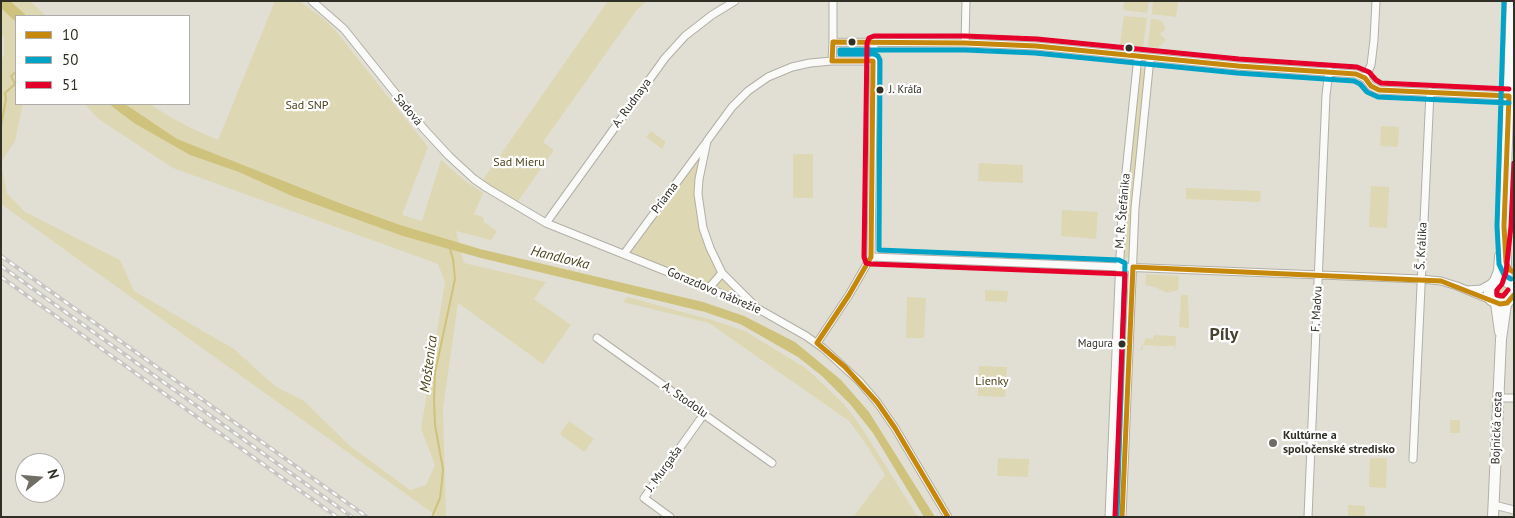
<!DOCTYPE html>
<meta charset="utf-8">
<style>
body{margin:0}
#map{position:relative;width:1515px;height:518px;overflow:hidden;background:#e1dfd4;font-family:"PT Sans",sans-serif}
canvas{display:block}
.frame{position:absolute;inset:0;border:2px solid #313027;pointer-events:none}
.legend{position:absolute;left:15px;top:15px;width:175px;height:90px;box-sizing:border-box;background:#fff;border:1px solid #adaca9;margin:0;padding:6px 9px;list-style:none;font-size:15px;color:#313027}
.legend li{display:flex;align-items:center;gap:10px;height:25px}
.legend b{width:25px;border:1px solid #adaca9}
.north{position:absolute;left:15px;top:453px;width:50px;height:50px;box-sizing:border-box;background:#fff;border:1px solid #adaca9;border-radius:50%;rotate:73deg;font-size:14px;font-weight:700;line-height:20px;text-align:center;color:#313027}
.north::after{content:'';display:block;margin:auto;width:18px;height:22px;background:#6f6d64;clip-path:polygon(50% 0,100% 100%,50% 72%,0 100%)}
</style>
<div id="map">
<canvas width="1515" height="518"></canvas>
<div class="frame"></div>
<ul class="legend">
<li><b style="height:6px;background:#c6880a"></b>10</li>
<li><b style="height:6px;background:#02a3c6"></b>50</li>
<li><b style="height:6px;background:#e4002b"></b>51</li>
</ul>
<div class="north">N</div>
</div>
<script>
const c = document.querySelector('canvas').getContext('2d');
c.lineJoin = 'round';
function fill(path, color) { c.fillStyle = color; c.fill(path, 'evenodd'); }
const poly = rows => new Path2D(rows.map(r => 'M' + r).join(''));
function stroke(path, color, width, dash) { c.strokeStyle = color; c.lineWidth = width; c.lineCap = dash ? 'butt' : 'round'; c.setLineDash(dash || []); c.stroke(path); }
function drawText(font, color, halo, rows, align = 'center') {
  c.font = font + ' "PT Sans",sans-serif'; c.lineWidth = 4.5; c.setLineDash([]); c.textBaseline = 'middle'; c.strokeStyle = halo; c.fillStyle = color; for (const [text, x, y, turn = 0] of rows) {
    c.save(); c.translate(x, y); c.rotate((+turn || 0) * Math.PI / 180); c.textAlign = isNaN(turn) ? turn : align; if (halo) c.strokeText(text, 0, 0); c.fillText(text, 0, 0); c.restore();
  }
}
const green = poly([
 [1,1,30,1,46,16,16,16,16,104,23,104,15,141,1,162,1,62,4,54,4,37,1,34],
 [275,1,299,1,324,19,335,30,428,147,402,215,422,221,441,160,464,180,483,193,474,214,483,217,484,222,497,231,491,240,456,231,464,263,546,282,534,299,571,325,543,364,458,303,443,409,446,517,438,517,1,204,1,164,7,193,25,212,120,260,134,291,234,349,275,386,304,401,350,446,410,490,426,485,435,465,421,429,445,282,438,264,173,168,97,118,85,104,150,104,167,115,191,128,218,140],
 [608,1,646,1,636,11,543,142,554,150,516,204,482,181],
 [1124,1,1149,1,1147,13,1123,10],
 [1153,1,1178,2,1176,17,1152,14],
 [1124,16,1147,18,1143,47,1120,44],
 [1151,19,1160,20,1166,28,1160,34,1166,40,1158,48,1150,47,1148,45],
 [1140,69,1146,69,1139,134,1130,258,1123,258,1125,210],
 [1381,126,1399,127,1398,147,1380,146],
 [651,131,666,142,662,149,646,137],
 [705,147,699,208,722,273,756,307,624,254],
 [793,154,813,154,813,198,793,198],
 [979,163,1023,165,1023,183,978,181],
 [1371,186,1389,187,1387,228,1369,227],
 [1186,188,1261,191,1260,202,1186,199],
 [1062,210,1098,212,1096,239,1061,236],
 [1146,274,1179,276,1178,290,1167,293,1155,287,1145,285],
 [1122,275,1129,275,1119,517,1112,517],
 '1493 292a8 8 0 1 1 16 0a8 8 0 1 1-16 0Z',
 [985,290,1008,291,1007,302,985,301],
 [1181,295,1188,295,1189,328,1179,327],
 [627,297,712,320,745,331,807,369,843,403,858,422,918,517,853,517,885,475,864,441,849,421,709,323,623,302],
 [907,297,926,298,924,338,906,338],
 [1154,335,1176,336,1175,351,1174,346,1159,346,1158,350,1158,346,1143,345,1143,350,1140,350,1146,338,1153,339],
 [979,366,1007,367,1005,397,978,396],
 [1450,420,1460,420,1460,433,1450,433],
 [569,421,594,439,584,452,560,434],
 [998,458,1029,459,1028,477,997,476],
 [1370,458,1387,458,1386,488,1369,487],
 [1348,505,1365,506,1365,517,1348,517]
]);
const water = poly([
 [1,1,10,1,27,16,16,16,16,22,1,8],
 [109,104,125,104,177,139,342,204,400,225,480,249,703,302,744,316,795,342,841,380,869,412,935,517,924,517,873,433,850,404,822,376,798,357,740,324,705,312,481,258,403,236,292,196,239,172,190,155,134,123]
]);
const stream = poly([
 [1,126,6,99,5,93,15,84,11,76,16,72,16,66],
 [432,517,440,498,442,481,443,469,435,425,434,400,435,373,455,279,453,259,450,249]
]);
const street = poly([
 [312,1,344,29,424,129,449,156,474,179,487,188,546,223,755,307,806,336,823,348,859,381,877,402,895,428,948,517],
 [833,42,833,1],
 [965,43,966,1],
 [832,61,833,42,965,43,1036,46,1238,66,1356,74,1365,78,1371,86,1379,90,1509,96],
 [1365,78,1371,65,1374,40,1376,1],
 [546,223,665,58,685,36,712,15,735,1],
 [624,254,705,144],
 [871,257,1421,279,1441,281,1457,286,1491,300],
 [709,288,722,273],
 [1467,290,1481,289,1492,283],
 [752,303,722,273,710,248,703,228,698,194,699,179,707,141,732,107,748,91,768,77,792,67,810,63,832,61,873,61],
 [597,338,772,463],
 [817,343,849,295,871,257,874,43],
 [1498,398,1514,398],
 [1413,459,1430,92],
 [1494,505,1514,510],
 [670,517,644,498,704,414],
 [1109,517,1122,211,1138,56],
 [1122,517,1135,208,1150,58],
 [1308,517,1326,95,1329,71]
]);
const secondary = poly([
 [1495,281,1504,280,1512,285,1513,296,1507,303,1498,304,1491,300,1489,295,1489,288,1495,281,1499,271,1500,256],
 [1507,281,1504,226,1512,1],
 [1496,303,1500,332],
 [1493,517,1501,339,1506,304]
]);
const rail = poly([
 [1,256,367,517],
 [1,266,352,517],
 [1,277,337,517]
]);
const bus1 = poly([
 [948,517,895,428,877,402,845,367,817,343,849,295,871,257,873,61,832,61,833,42,965,43,1036,46,1238,66,1356,74,1365,78,1371,86,1379,90,1509,96,1504,226,1506,262,1510,270,1514,272],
 [1122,517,1133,267,1441,281,1500,304,1507,303,1514,295]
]);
const bus2 = poly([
 [1504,1,1497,226,1499,264,1504,275,1511,279],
 [1117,517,1125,263,1119,260,879,250,880,60,878,56,874,54,840,54,840,50,965,50,1035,53,1237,73,1354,81,1360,84,1367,92,1378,97,1509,103]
]);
const bus3 = poly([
 [1508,290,1503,296,1497,295,1497,290,1502,284,1506,272,1511,226,1514,163],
 [1115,517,1125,274,871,264,866,263,864,257,867,43,869,38,874,36,965,36,1037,39,1239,59,1357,67,1369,72,1376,80,1381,83,1509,89]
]);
const markers = [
 [852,42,4.5,"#313027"],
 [1129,48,4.5,"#313027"],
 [880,90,4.5,"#313027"],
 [1122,344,4.5,"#313027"],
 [1273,443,5,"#6f6d64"]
];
const busNames = [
 ["J. Kráľa",889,90],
 ["Magura",1113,344,"right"]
];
const streetNames = [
 ["A. Rudnaya",632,103,-54],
 ["Sadová",408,110,50],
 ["Priama",665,198,-53],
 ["M. R. Štefánika",1123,211,-85],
 ["Š. Králika",1422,246,-87],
 ["Gorazdovo nábrežie",714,291,23],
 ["F. Madvu",1317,309,-87],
 ["A. Stodolu",685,400,35],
 ["Bojnická cesta",1497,428,-88],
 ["J. Murgaša",664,469,-54]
];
const parkNames = [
 ["Sad SNP",307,106],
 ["Sad Mieru",519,163],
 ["Lienky",992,382]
];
const poiNames = [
 ["Kultúrne a",1283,436],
 ["spoločenské stredisko",1283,450]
];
const waterNames = [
 ["Handlovka",560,258,14],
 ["Moštenica",429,364,-82]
];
const districtNames = [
 ["Píly",1224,335]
];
fill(green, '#ded7b3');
fill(water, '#cfc27c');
stroke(stream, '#cfc27c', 2);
stroke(street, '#b1afa6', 9);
stroke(secondary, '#b1afa6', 12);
stroke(street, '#fafaf9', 7);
stroke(secondary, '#fafaf9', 10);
stroke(rail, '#c7c6c3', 4);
stroke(rail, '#fff', 2, [5.5]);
stroke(bus1, '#c6880a', 5);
stroke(bus2, '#02a3c6', 5);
stroke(bus3, '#e4002b', 5);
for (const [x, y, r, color] of markers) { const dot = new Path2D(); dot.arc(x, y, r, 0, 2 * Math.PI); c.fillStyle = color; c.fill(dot); stroke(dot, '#fff', 2); }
drawText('11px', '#313027', '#fff', busNames, 'left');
drawText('12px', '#313027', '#fff', streetNames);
drawText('12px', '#4a421a', '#fff', parkNames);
drawText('bold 12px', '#313027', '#fff', poiNames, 'left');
drawText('italic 14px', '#4a431b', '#fff', waterNames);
drawText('bold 18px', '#464331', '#fff', districtNames);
</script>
